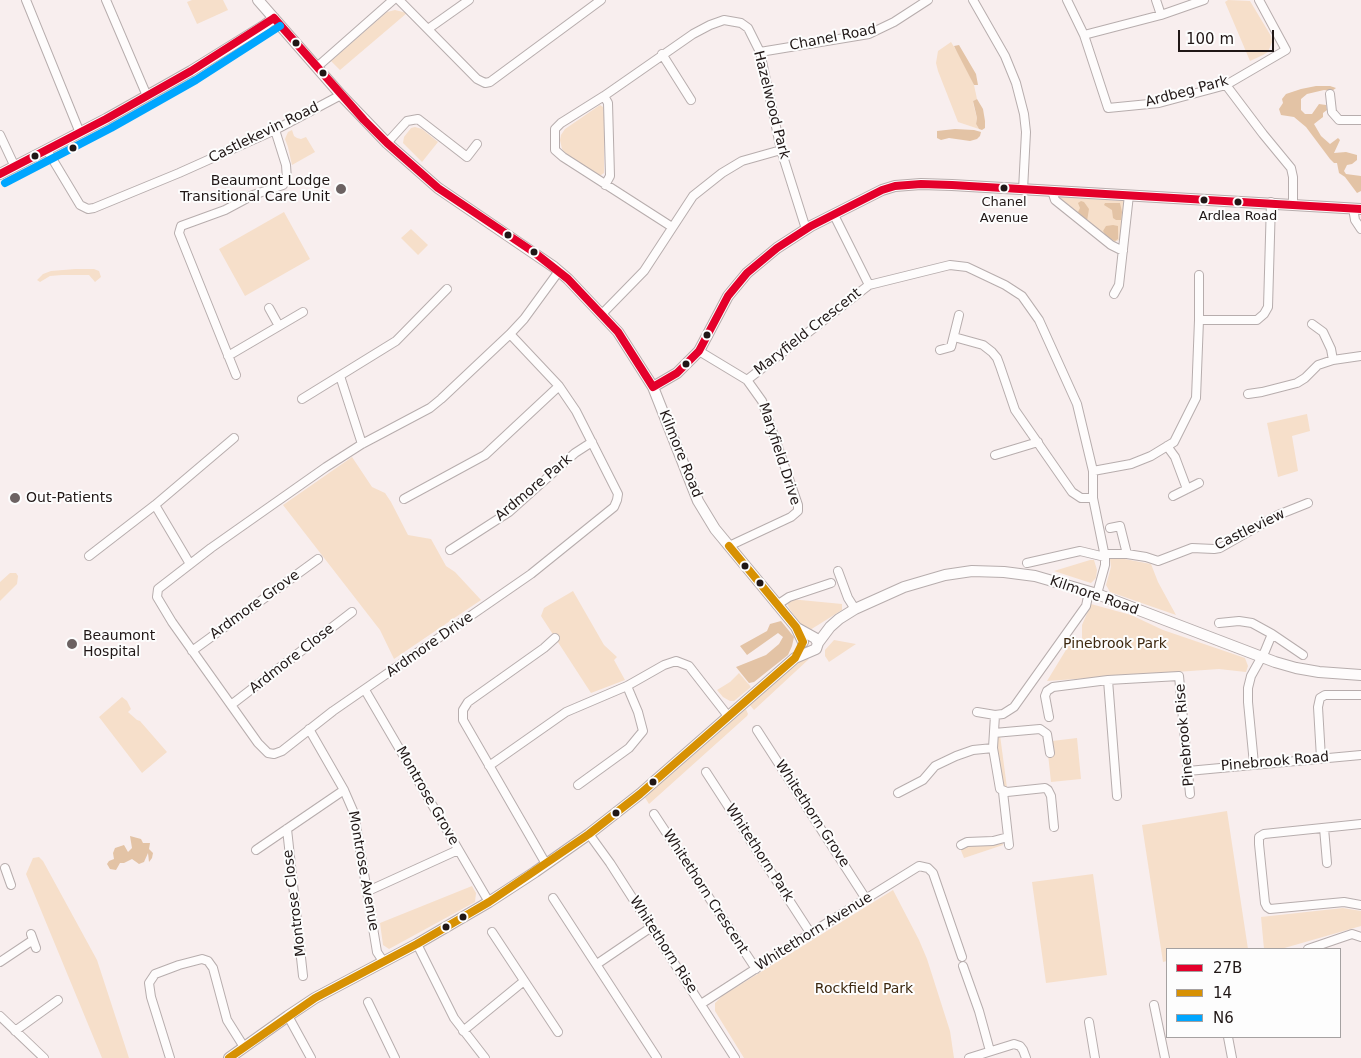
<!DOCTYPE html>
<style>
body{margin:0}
#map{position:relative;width:1361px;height:1058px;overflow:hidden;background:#f8eeee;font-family:"DejaVu Sans",sans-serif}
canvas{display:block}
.legend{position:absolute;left:1166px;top:948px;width:175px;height:90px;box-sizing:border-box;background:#fdfdfd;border:1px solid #a5a1a1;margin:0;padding:6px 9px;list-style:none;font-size:15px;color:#201716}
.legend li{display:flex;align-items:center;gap:10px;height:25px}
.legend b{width:25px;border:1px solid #a5a1a1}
.scale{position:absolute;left:1178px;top:30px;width:96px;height:22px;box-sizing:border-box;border:2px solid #201716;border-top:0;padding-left:6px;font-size:15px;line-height:18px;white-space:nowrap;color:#201716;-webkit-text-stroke:4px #fdfdfd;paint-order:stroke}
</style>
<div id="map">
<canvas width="1361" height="1058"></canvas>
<ul class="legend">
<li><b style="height:6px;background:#e4002b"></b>27B</li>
<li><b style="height:6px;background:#d79103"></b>14</li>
<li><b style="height:6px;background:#00a6ff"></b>N6</li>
</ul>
<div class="scale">100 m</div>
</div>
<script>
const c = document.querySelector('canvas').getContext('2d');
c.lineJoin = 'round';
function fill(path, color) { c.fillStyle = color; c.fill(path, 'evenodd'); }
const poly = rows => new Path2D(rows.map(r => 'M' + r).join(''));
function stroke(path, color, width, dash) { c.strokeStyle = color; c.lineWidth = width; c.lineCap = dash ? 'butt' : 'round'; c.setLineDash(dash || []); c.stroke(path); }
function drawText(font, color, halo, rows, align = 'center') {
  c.font = font + ' "DejaVu Sans",sans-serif'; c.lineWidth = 4; c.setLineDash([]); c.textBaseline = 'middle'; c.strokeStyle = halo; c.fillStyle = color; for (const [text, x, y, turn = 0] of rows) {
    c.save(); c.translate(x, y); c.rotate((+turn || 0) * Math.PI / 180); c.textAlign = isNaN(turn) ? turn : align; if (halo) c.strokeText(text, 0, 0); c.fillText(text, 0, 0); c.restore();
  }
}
const green = poly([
 [192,0,223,0,228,10,197,24,187,2],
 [1228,0,1250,1,1271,36,1272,42,1268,52,1263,55,1250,61,1225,2],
 [395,10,407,13,340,70,331,61,387,12],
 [951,42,961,58,974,85,977,99,973,101,974,107,977,118,976,124,979,129,958,122,938,71,936,63,938,51],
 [600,105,603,107,604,115,604,173,601,175,598,175,567,155,562,149,560,140,561,135,565,129],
 [415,127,422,129,438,142,422,162,403,143,404,137,411,128],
 [292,130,294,136,297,138,301,139,306,137,315,152,292,165,288,147,285,139,288,132],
 [1057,197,1123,201,1125,202,1121,239,1113,243,1059,201],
 [284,212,310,259,245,296,219,249],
 [411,229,428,245,418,255,401,238],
 [75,269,94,269,99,271,101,277,95,282,89,275,62,275,50,276,40,282,37,280,43,274,51,271],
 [1307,414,1310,431,1292,436,1298,471,1278,477,1267,423],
 [352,457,372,487,385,493,391,502,408,535,431,539,446,566,455,572,481,600,394,659,380,630,283,505],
 [1114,557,1151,564,1158,582,1176,615,1110,592,1106,585,1111,567,1110,559],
 [1090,560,1094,560,1097,570,1096,578,1091,583,1054,571],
 [10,573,16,573,18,576,17,584,0,601,0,582],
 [573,591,604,645,617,657,614,660,625,680,591,693,541,616,544,608],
 [790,599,842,604,842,610,810,630,802,626,789,608,787,603],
 [1091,604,1131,615,1163,630,1245,658,1248,666,1246,672,1219,669,1047,681,1072,640,1082,639,1082,625],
 [834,640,856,644,829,662,825,656,825,650],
 [806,658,809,659,754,710,749,704,795,662],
 [739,673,751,687,734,701,730,701,723,697,717,690,730,682],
 [122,697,127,701,131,709,128,712,137,720,140,721,167,752,142,773,99,717],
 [745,707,748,714,747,716,649,804,644,796],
 [1000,735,1007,788,1005,788,1002,785,996,741,997,738],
 [1077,738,1081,779,1051,782,1048,754,1053,753,1052,741],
 [1227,811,1248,949,1167,949,1167,961,1163,962,1142,825],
 [1002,842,1003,845,964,858,960,848,968,845],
 [39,857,43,861,97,960,129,1058,102,1058,26,874,33,858],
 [1093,874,1107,975,1046,983,1032,882],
 [472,886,476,893,475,902,389,949,383,945,380,923],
 [893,890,919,940,927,959,950,1031,954,1058,744,1058,715,1011,715,1003,722,996],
 [1343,908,1361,911,1361,926,1281,949,1264,949,1261,917]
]);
const forest = poly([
 [959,45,976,74,978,85,974,85,957,52,954,46],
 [1316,86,1330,86,1336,88,1332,91,1324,90,1307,94,1301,99,1301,110,1305,114,1312,114,1319,104,1326,105,1327,110,1323,113,1323,117,1314,124,1321,136,1330,144,1338,138,1340,140,1334,153,1346,152,1357,155,1357,160,1352,164,1347,165,1344,171,1346,174,1361,176,1361,191,1357,193,1345,177,1339,173,1337,163,1334,163,1330,159,1306,127,1294,117,1281,115,1279,109,1283,103,1282,99,1286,94,1301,89],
 [977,99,983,109,985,121,985,128,982,130,979,129,976,124,977,118,973,101],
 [955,129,974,130,981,132,980,136,977,139,970,141,949,138,941,140,937,138,937,131],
 [1081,201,1084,202,1089,209,1087,221,1081,217,1078,212,1080,208,1078,203],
 [1105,203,1120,203,1122,212,1121,220,1116,220,1113,218,1112,210,1104,205],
 [1113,225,1118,226,1118,239,1115,241,1107,237,1103,231,1106,226],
 [781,621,794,637,792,646,788,655,754,682,749,683,736,667,766,655,779,644,783,637,778,633,747,655,740,646,767,631,770,624],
 [130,836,141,839,143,843,150,843,149,849,153,853,152,858,149,862,148,853,144,862,139,864,132,859,124,863,120,863,116,870,110,869,107,864,109,861,114,859,113,853,115,848,124,845,128,852,132,848]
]);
const minor = poly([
 [26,0,80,133],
 [106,0,147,96],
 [399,0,477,79,485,83,490,82,601,0],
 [973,0,1005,56,1016,83,1024,114,1026,132,1023,190],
 [1067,0,1084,35,1108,108,1159,103,1226,85,1286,50,1259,0],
 [1156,0,1161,15],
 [428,29,469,0],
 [1084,35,1161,15,1204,0],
 [760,52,869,34,894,22,928,0],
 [662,54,691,100],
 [317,67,393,0],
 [1226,85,1263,134,1291,168,1293,177,1293,204],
 [1330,94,1332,112,1339,120,1361,120],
 [604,96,608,103,610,176,605,185],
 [0,135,15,167],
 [387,143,407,121,418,119,467,157,477,144],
 [47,150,80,205,88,209,94,208,179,173,275,130,341,95],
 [1052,191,1055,200,1111,245,1123,251],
 [1353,208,1355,220,1361,229],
 [834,215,869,285],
 [672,227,563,157,555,150,555,129,561,123,604,96,693,34,710,25,724,20,741,23,748,28,760,52,781,150,806,229],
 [1114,294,1119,285,1129,195],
 [269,308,279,326],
 [602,314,644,271,693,196,722,173,742,161,781,150],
 [1199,320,1199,275],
 [1312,324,1323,332,1331,349,1333,360],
 [510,334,559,386,576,411,618,494,617,500,614,507,531,574,333,711,282,751,274,754,268,753,258,743,172,622,157,597,158,589,211,548,326,467,362,444,430,408,441,399,510,334,524,319,559,271],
 [954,337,983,345,992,352,997,358,1000,366,1015,410,1072,492,1081,498,1093,498],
 [940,350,951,347,959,315],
 [699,351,747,380,762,401,798,505,798,511,791,517,729,546],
 [228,356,303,312],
 [236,375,179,233,181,226,225,210,253,195,283,185,287,179,286,165,275,130],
 [340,376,362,444],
 [747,380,869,285,950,265,967,267,1005,285,1022,296,1039,320,1077,404,1093,471,1093,498,1105,557,1105,565,1097,594],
 [1248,394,1262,392,1297,383,1305,378,1318,365,1333,360,1361,356],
 [302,399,396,341,447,289],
 [1167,446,1175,457,1187,489],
 [995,455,1038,442],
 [1093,471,1131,464,1151,456,1174,442,1196,398,1199,320,1257,320,1264,314,1268,307,1271,202],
 [1173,496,1199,483],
 [404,499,485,455,559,386],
 [155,505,190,564],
 [1110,528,1120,526,1127,554],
 [450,550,509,512,575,453,592,442],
 [1105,554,1127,554,1146,557,1158,561,1192,548,1214,549,1220,548,1278,515,1308,503],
 [89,556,155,505,234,438],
 [1027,563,1080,551,1105,557],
 [838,571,848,598,855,609],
 [777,605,789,597,831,583],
 [1219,623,1239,621,1252,623,1272,634],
 [192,651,318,559],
 [1108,680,1117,796],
 [365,690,489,902],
 [231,705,352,612],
 [977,712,995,715,1003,714,1014,707,1086,606,1089,592],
 [995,715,993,748,1000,789,1007,792,1045,788,1048,790,1051,796,1054,827],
 [1049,717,1045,696,1047,691,1053,687,1108,680,1179,676,1190,794],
 [309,729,344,790,354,813,377,952,383,961],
 [757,730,866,899],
 [994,733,1040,729,1047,734,1050,753],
 [1321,758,1318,707,1320,698,1325,695,1361,695],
 [1254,764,1248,702,1248,688,1251,676,1265,651,1272,634,1303,655],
 [489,766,566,712,627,686,664,665,676,661,689,666,728,716],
 [1188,771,1361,755],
 [706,772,811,934],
 [578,785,629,748,643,731,638,712,627,686],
 [1003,792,1009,845],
 [898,793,923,780,935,766,956,756,973,750,993,748],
 [654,814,756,969],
 [1361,824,1264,834,1259,837,1259,844,1265,903,1267,907,1270,909,1344,902,1361,905],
 [1324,828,1327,863],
 [287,829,303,976],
 [589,834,610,863,735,1058],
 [961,845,967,842,993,841,1008,837],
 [256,850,344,790],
 [546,864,463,720,463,710,468,702,544,648,555,638],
 [5,868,11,885],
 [368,891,458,850],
 [553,898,657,1058],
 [492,932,558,1032],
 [31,934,36,948],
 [417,944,454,1018,485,1058],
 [1308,949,1352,934,1361,937],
 [0,962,33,940],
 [597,964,650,928],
 [963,966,979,1011,990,1051],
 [368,1002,395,1058],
 [701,1004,814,931,919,866,928,868,933,873,962,957],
 [1154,1005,1165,1058],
 [0,1016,44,1058],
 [288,1016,311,1058],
 [1089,1022,1095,1058],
 [15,1031,58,1000],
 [463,1031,524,981],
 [1228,1037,1232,1058],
 [170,1058,151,997,149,983,155,974,179,965,202,959,208,961,213,968,227,1020,244,1047],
 [969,1058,1014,1044,1020,1046,1023,1050,1026,1058]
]);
const tertiary = poly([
 [258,0,341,95,387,143,438,188,554,267,568,279,618,332,653,387,698,501,715,529,796,627,803,642],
 [0,174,106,119,191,71,265,25,274,18],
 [653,387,677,373,699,351,728,296,747,273,777,248,811,226,882,190,895,186,921,184,952,185,1361,209],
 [797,628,815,638,818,643],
 [229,1058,288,1016,315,998,417,944,489,902,535,872,589,834,640,794,795,658,816,649,818,643,830,627,839,619,855,609,904,587,945,575,972,571,1004,572,1035,576,1097,594,1275,662,1296,668,1319,672,1361,675]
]);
const bus1 = poly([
 [274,18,364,120,387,143,438,188,535,253,568,279,618,332,653,387],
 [0,174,106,119,191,71,274,18],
 [653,387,677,373,699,351,728,296,747,273,777,248,811,226,882,190,895,186,921,184,952,185,1361,209]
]);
const bus2 = poly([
 [229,1058,315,998,417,944,489,902,589,834,640,794,795,658,803,642,796,627,729,546]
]);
const bus3 = poly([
 [5,183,111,128,196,80,280,26]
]);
const markers = [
 [296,43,4.5,"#201716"],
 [323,73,4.5,"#201716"],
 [73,148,4.5,"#201716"],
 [35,156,4.5,"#201716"],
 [1004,188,4.5,"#201716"],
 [341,189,6,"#6c6262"],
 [1204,200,4.5,"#201716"],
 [1238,202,4.5,"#201716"],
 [508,235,4.5,"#201716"],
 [534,252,4.5,"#201716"],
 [707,335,4.5,"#201716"],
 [686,364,4.5,"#201716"],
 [15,498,6,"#6c6262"],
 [745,566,4.5,"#201716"],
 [760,583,4.5,"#201716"],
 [72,644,6,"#6c6262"],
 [653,782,4.5,"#201716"],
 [616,813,4.5,"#201716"],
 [463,917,4.5,"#201716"],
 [446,927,4.5,"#201716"]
];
const busNames = [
 ["Chanel",1004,203],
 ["Avenue",1004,219],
 ["Ardlea Road",1238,217]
];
const streetNames = [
 ["Chanel Road",833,38,-11],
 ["Ardbeg Park",1187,92,-15],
 ["Hazelwood Park",771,105,76],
 ["Castlekevin Road",264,133,-26],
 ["Maryfield Crescent",808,332,-38],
 ["Kilmore Road",680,454,68],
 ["Maryfield Drive",779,454,72],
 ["Ardmore Park",534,488,-40],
 ["Castleview",1250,530,-26],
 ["Kilmore Road",1094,596,19],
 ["Ardmore Grove",255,605,-36],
 ["Ardmore Drive",430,645,-35],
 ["Ardmore Close",292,659,-38],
 ["Pinebrook Rise",1185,735,-95],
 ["Pinebrook Road",1275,762,-5],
 ["Montrose Grove",427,796,60],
 ["Whitethorn Grove",812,814,57],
 ["Whitethorn Park",759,853,57],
 ["Montrose Avenue",363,871,80],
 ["Whitethorn Crescent",705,892,57],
 ["Montrose Close",295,903,-97],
 ["Whitethorn Avenue",814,932,-32],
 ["Whitethorn Rise",663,945,57]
];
const poiNames = [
 ["Beaumont Lodge",330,181,"right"],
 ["Transitional Care Unit",330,197,"right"],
 ["Out-Patients",26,498],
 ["Beaumont",83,636],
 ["Hospital",83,652]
];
const parkNames = [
 ["Pinebrook Park",1115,644],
 ["Rockfield Park",864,989]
];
fill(green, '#f6dfca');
fill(forest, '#e3c3a5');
stroke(minor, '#b7adad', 10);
stroke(tertiary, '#b7adad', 12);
stroke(minor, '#fefcfc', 8);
stroke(tertiary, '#fefcfc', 10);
stroke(bus1, '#e4002b', 8);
stroke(bus2, '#d79103', 8);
stroke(bus3, '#00a6ff', 8);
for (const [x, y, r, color] of markers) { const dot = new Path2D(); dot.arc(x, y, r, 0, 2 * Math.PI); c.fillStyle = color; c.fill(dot); stroke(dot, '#fdfdfd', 2); }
drawText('13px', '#201716', '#fdfdfd', busNames);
drawText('14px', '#201716', '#fdfdfd', streetNames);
drawText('14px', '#201716', '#fdfdfd', poiNames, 'left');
drawText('14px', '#3d280f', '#fdfdfd', parkNames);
</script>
